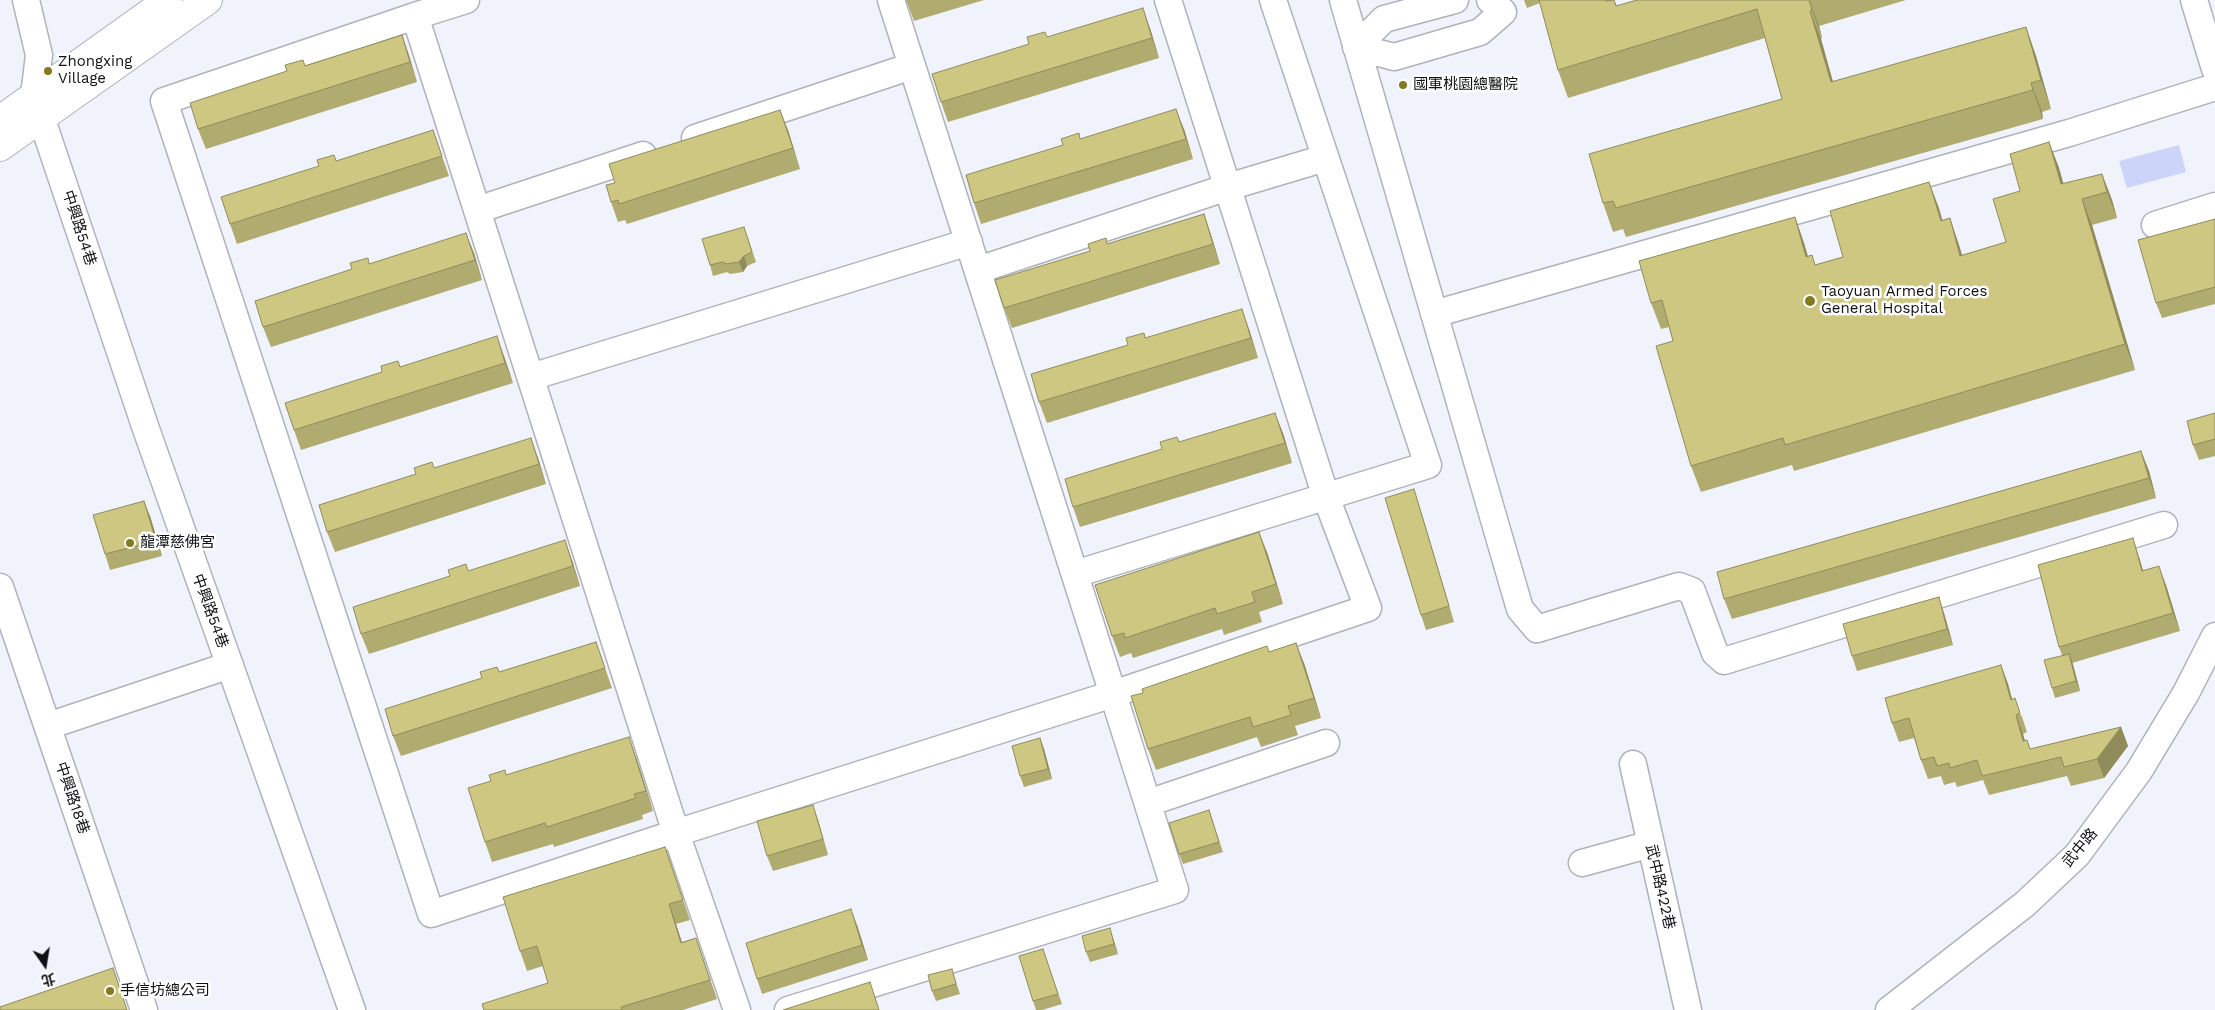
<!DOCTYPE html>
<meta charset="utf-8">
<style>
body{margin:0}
#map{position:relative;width:2215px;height:1010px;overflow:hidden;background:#f0f3fc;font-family:"Work Sans","Noto Sans TC",sans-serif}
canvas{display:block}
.north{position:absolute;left:20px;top:940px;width:50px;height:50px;-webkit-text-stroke:4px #fff;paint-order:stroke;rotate:167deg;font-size:14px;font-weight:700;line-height:20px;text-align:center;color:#0f1013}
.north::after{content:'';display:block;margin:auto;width:18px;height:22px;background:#0f1013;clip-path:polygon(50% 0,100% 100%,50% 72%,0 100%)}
</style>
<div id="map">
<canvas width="2215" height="1010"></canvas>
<div class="north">北</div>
</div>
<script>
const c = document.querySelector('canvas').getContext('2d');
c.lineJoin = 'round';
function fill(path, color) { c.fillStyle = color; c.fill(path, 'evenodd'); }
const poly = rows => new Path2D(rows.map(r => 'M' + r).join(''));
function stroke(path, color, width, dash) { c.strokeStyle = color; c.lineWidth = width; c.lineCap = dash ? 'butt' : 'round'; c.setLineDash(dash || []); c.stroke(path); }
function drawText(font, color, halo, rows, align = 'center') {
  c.font = font + ' "Work Sans","Noto Sans TC",sans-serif'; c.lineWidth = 5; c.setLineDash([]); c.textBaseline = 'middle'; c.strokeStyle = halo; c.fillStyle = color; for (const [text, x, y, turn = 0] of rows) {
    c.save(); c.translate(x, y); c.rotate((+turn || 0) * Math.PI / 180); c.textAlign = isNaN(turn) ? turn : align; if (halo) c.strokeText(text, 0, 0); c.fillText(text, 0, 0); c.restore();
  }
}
const green = poly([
 [2179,145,2186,172,2127,188,2119,161]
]);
const minor = poly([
 [26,0,39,55,34,96,146,429,352,1010],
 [466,0,415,16,676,833,1113,694,891,0],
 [1343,0,1520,609,1537,629,1679,586,1692,591,1715,653,1724,661,2164,525],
 [2194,0,2215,69],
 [415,16,164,101,431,914,676,833,737,1010],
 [1356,47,1394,57,1480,32,1503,12,1490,0],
 [1356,47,1384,19,1455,0],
 [695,138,912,66],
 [477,210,643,155],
 [2155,225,2215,206],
 [978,270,1228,187,1325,158],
 [1434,314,2069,133,2215,87],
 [531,377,969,242],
 [1075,574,1428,465,1273,0],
 [0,587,144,1010],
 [48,726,230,665],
 [1633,764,1688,1010],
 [1148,803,1326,743],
 [1582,863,1651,844],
 [788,1010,1175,890,1113,694,1368,608,1326,497,1168,0],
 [1889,1010,2025,904,2077,855,2139,771,2186,693,2215,636]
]);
const major = poly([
 [0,120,168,0],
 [0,147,208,0]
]);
const wall = poly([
 [906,0,984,0,914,21],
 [1524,0,1614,0,1617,6,1637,0,1906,0,1819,26,1822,38,1821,39,1833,82,2026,27,2036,56,2051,109,2042,112,2043,119,1626,237,1623,229,1613,232,1603,203,1782,99,1765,38,1568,98,1558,70,1540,3,1527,8],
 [1150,28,1159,58,948,122,941,102,1047,37],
 [402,35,417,82,206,149,198,129,287,71],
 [1184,129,1193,159,981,224,974,203,1063,145,1081,139],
 [433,130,449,176,237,244,230,224,336,161],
 [788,130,800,169,627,224,625,220,618,222,611,202],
 [2049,142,2059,168,2063,184,2102,174,2112,200,2117,218,2092,225,2135,370,1794,471,1792,465,1701,492,1691,466,1673,341,1669,327,1661,329,1651,303,1795,217,1804,243,1808,256,1812,255,1815,265,1843,257,1929,182,1942,220,1950,218,1962,255,2006,242,2020,191],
 [1204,214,1211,235,1220,264,1012,328,1004,308,1090,251,1108,244],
 [2215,219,2215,304,2162,318,2156,303],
 [748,238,756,262,747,266,743,272,730,274,727,272,713,276,710,265],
 [474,253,482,280,271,347,263,327,370,264],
 [1249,329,1258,358,1047,423,1039,402,1146,338],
 [504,356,513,383,301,450,294,430,400,367],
 [2215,413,2215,456,2199,460,2193,445],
 [1283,433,1292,463,1080,527,1073,507,1162,449,1179,442],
 [2141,451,2149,471,2156,498,1732,619,1724,599],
 [538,458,546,484,335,552,327,532,434,468],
 [1419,505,1454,622,1426,630,1421,615],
 [150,516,162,556,110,570,105,554],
 [1267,552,1283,604,1259,612,1262,622,1224,635,1222,629,1133,658,1131,653,1120,657,1112,636],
 [2139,557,2143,571,2166,585,2180,631,2072,663,2080,691,2055,698,2052,688,2062,655,2059,647],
 [572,560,580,586,369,654,361,634],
 [1944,613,1953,645,1857,671,1852,656],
 [596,642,612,688,401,756,393,736,500,672],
 [1269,652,1304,663,1321,718,1295,726,1298,735,1261,747,1257,737,1156,770,1148,749],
 [2001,665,2008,684,2012,699,2022,717,2027,732,2023,734,2025,741,2030,749,2121,727,2128,746,2104,778,2071,786,2067,776,1989,795,1983,780,1957,787,1955,782,1944,785,1941,776,1928,779,1921,760,1914,738,1899,742,1892,723],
 [1040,738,1044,749,1052,779,1024,787,1020,776],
 [636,757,653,811,642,815,643,819,554,847,553,844,492,862,485,842,491,781,507,775],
 [1209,810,1223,852,1183,864,1179,854],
 [818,820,828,855,773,871,767,856],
 [665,847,690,920,676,924,682,942,696,938,717,999,683,1010,484,1010,548,983,543,966,527,971,520,951],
 [857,925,868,960,762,994,757,979],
 [1113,938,1118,954,1090,962,1086,952],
 [1043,949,1062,1004,1042,1010,1036,1010,1033,1001],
 [955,979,960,994,936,1001,932,991]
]);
const shadedWall = poly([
 [1809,0,1819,26,1822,38,1812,10],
 [1143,8,1150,28,1159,58,1152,38],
 [1810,11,1821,39,1841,111,1831,82],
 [2026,27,2036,56,2051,109,2041,80],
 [402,35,409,55,417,82,410,62],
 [2031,83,2042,112,2043,119,2033,90],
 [1176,109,1184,129,1193,159,1186,139],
 [780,110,788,130,800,169,793,148],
 [2049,142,2059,168,2071,210,2061,184],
 [2102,174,2112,200,2117,218,2107,192],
 [1929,182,1939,208,1950,247,1941,221],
 [2082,199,2092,225,2135,370,2125,344],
 [1204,214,1211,235,1220,264,1213,244],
 [1795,217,1804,243,1815,283,1806,257],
 [1950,218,1959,245,1970,282,1960,256],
 [466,233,474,253,482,280,475,260],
 [744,256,747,266,743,272,739,262],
 [1242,309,1249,329,1258,358,1251,338],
 [497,336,504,356,513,383,505,363],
 [1275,413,1283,433,1292,463,1285,443],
 [531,438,538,458,546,484,539,464],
 [2141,451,2149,471,2156,498,2149,478],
 [1414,489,1419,505,1454,622,1449,606],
 [144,501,150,516,162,556,156,541],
 [1259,532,1267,552,1283,604,1276,584],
 [2133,538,2139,557,2149,590,2142,571],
 [565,540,572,560,580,586,573,566],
 [2159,566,2166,585,2180,631,2173,613],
 [1939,597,1944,613,1953,645,1947,629],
 [1296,643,1304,663,1321,718,1314,698],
 [2069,654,2073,664,2080,691,2076,681],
 [2001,665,2008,684,2016,714,2011,700],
 [2016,715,2023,734,2030,760,2023,741],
 [2121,727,2128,746,2104,778,2097,759],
 [629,737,636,757,653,811,646,791],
 [1040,738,1044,749,1052,779,1048,769],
 [813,805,818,820,828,855,823,839],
 [669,904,676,924,688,962,681,943],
 [851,909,857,925,868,960,862,945],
 [1110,928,1113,938,1118,954,1114,944]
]);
const building = poly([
 [1539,0,1605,0,1606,1,1614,0,1616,6,1637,0,1809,0,1812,10,1810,11,1831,82,2026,27,2041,80,2031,83,2033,90,1616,208,1613,201,1603,203,1589,154,1782,99,1757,9,1558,70,1539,0],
 [1143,8,1152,38,941,102,932,74,1029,44,1027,37,1045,32,1047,37,1143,8],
 [402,35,410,62,198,129,190,103,287,71,285,65,303,60,305,66,402,35],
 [1176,109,1186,139,974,203,966,175,1063,145,1061,139,1079,133,1080,139,1176,109],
 [780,110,793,148,619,204,618,200,611,202,606,185,615,183,609,164,780,110],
 [433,130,442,156,230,224,221,197,319,166,317,160,334,155,336,161,433,130],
 [2049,142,2061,184,2102,174,2107,192,2082,199,2125,344,1785,445,1783,438,1691,466,1656,346,1673,341,1662,300,1651,303,1639,261,1795,217,1806,257,1812,255,1815,265,1843,257,1830,211,1929,182,1941,221,1950,218,1960,256,2006,242,1993,199,2020,191,2010,154,2049,142],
 [1204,214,1213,244,1004,308,995,280,1090,251,1088,244,1106,238,1107,244,1204,214],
 [2215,219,2215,287,2156,303,2138,240,2215,219],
 [744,227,752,252,744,256,739,262,726,264,723,262,710,265,702,239,744,227],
 [466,233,475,260,263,327,255,301,352,269,350,263,368,258,369,264,466,233],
 [1242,309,1251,338,1039,402,1031,374,1128,345,1126,338,1144,333,1145,338,1242,309],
 [497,336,505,363,294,430,285,403,382,372,381,366,398,361,400,367,497,336],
 [1275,413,1285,443,1073,507,1065,479,1162,449,1160,442,1177,437,1179,442,1275,413],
 [2215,413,2215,439,2193,445,2187,421,2215,413],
 [531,438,539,464,327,532,319,505,416,474,414,468,432,462,434,468,531,438],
 [2141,451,2149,478,1724,599,1717,572,2141,451],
 [1414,489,1449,606,1421,615,1385,498,1414,489],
 [144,501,156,541,105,554,93,515,144,501],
 [1259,532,1276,584,1252,592,1255,602,1217,614,1215,608,1125,638,1124,633,1112,636,1095,585,1259,532],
 [2133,538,2142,571,2159,566,2173,613,2059,647,2038,565,2133,538],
 [565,540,573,566,361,634,353,607,450,576,448,570,466,564,468,571,565,540],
 [1939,597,1947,629,1852,656,1843,624,1939,597],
 [596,642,605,668,393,736,385,709,482,678,480,672,497,667,499,672,596,642],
 [1296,643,1314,698,1288,706,1291,715,1253,727,1250,717,1148,749,1131,696,1143,693,1142,689,1267,646,1269,652,1296,643],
 [2069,654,2076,681,2052,688,2044,660,2069,654],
 [2001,665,2011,700,2015,698,2020,713,2016,715,2023,741,2027,740,2030,749,2121,727,2097,759,2064,767,2061,757,1982,776,1977,760,1950,768,1949,763,1937,766,1934,757,1921,760,1909,718,1892,723,1885,698,2001,665],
 [629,737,646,791,634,794,636,798,547,827,545,823,485,842,468,788,491,781,489,775,505,770,506,775,629,737],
 [1040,738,1048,769,1020,776,1012,746,1040,738],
 [813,805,823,839,767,856,757,821,813,805],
 [1209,810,1219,842,1179,854,1169,823,1209,810],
 [665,847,683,900,669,904,681,943,696,938,710,980,621,1007,622,1010,484,1010,482,1004,548,983,537,946,520,951,503,897,665,847],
 [851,909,862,945,757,979,746,943,851,909],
 [1110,928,1114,944,1086,952,1082,936,1110,928],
 [1043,949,1058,994,1033,1001,1019,956,1043,949],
 [113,968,127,1010,0,1010,0,1007,113,968],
 [952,969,956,984,932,991,928,975,952,969],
 [870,982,879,1010,783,1010,870,982]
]);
const markers = [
 [48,71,5,"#837a20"],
 [1403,85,5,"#837a20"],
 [1810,301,6,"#837a20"],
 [130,543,5,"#837a20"],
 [110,991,5,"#837a20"]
];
const poiNames = [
 ["Zhongxing",58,62],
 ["Village",58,79],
 ["國軍桃園總醫院",1413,85],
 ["Taoyuan Armed Forces",1821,292],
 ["General Hospital",1821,309],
 ["龍潭慈佛宮",140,543],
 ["手信坊總公司",120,991]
];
const streetNames = [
 ["中興路54巷",79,228,72],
 ["中興路54巷",210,611,70],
 ["中興路18巷",72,798,71],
 ["武中路",2080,848,-50],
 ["武中路422巷",1660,887,77]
];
fill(green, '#ccd5f9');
stroke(minor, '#afb2ba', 29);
stroke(major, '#afb2ba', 30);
stroke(minor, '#fff', 26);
stroke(major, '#fff', 28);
fill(wall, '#b0ab6f');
fill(shadedWall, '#908b5a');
fill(building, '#cdc781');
stroke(building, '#908b5a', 1);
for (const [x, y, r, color] of markers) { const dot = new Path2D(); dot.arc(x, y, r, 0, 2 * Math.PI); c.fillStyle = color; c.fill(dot); stroke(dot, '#fff', 2); }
drawText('15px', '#0f1013', '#fff', poiNames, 'left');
drawText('15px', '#0f1013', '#fff', streetNames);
</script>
